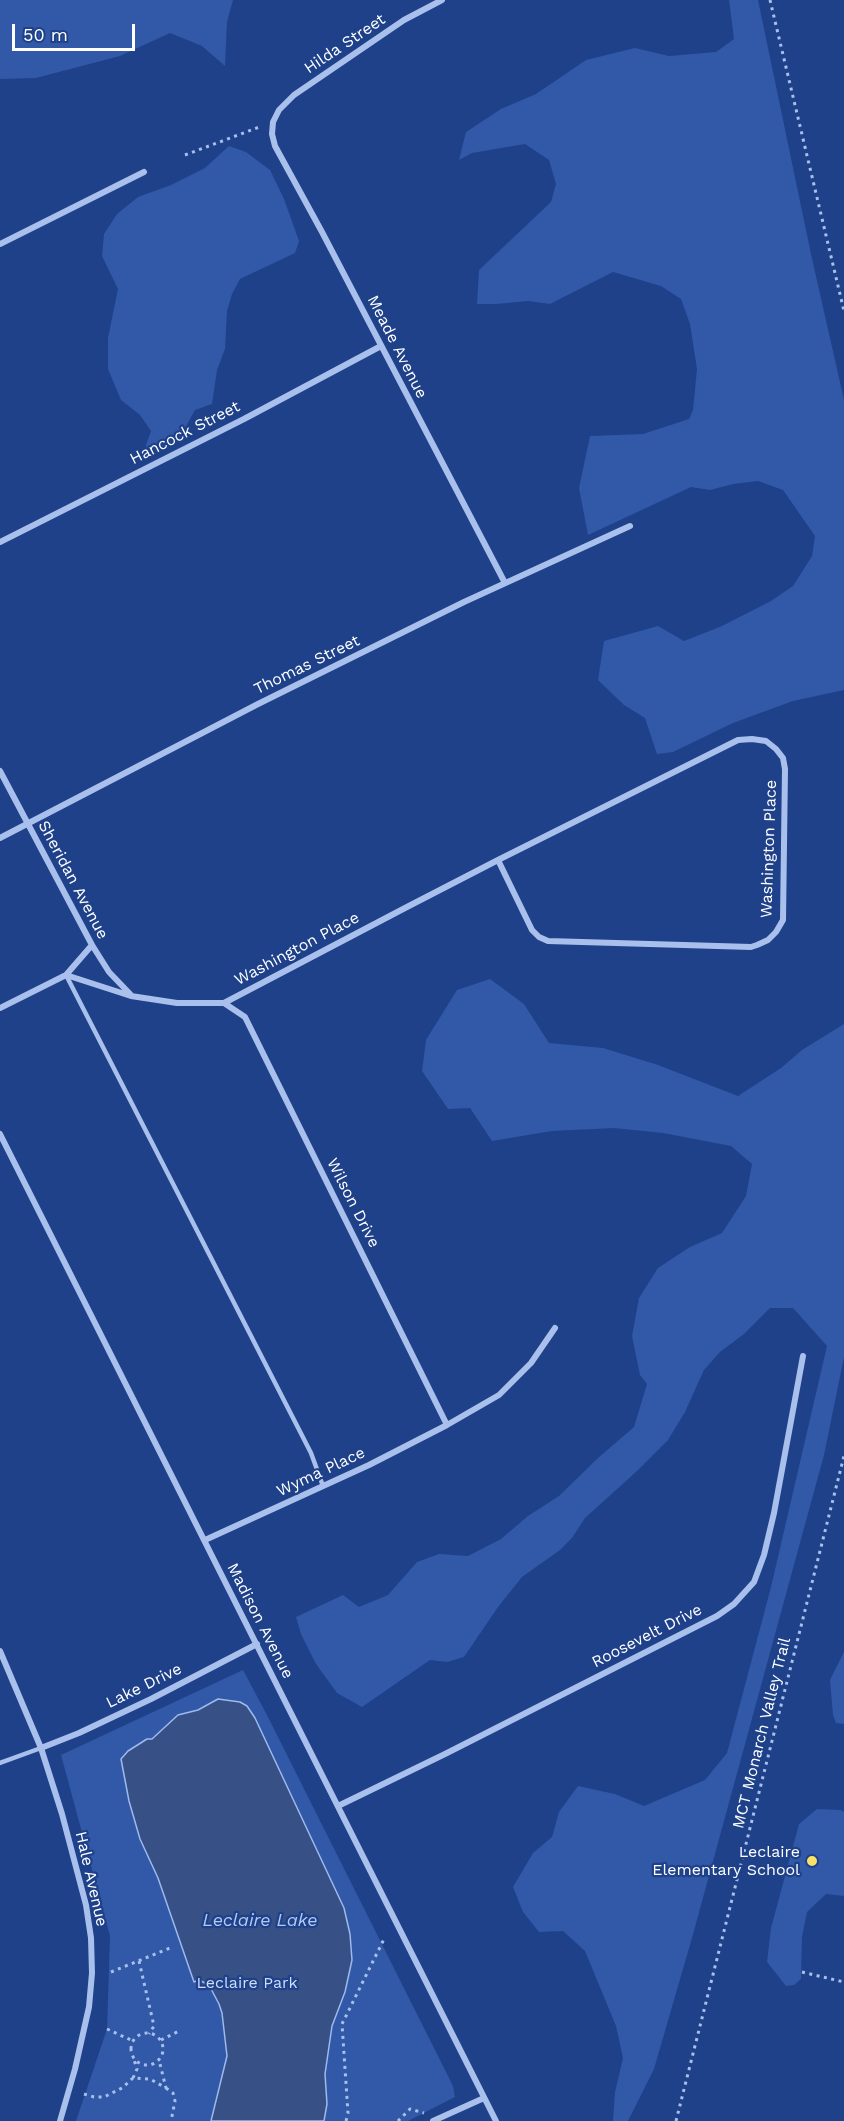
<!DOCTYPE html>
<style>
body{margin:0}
#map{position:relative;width:844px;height:2121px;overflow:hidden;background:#1e418a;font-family:"Work Sans",sans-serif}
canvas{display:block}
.scale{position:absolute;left:12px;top:24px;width:123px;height:27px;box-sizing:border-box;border:3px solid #fff;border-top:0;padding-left:8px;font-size:18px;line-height:21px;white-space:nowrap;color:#fff;-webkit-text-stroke:4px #1e418a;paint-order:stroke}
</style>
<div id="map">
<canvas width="844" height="2121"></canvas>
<div class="scale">50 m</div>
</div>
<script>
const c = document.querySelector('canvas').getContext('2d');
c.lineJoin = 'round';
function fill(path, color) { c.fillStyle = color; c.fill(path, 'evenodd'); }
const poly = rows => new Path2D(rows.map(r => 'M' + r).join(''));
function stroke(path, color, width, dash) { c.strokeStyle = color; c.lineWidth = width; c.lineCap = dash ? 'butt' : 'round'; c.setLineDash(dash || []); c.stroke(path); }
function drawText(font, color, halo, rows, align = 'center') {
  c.font = font + ' "Work Sans",sans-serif'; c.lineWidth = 4.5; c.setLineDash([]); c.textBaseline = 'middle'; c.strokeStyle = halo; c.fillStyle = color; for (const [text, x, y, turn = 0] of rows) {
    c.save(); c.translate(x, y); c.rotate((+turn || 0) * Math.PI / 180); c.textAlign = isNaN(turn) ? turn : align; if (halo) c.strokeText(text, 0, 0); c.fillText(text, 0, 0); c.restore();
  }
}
const green = poly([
 [0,0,233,0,227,22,225,66,202,46,170,33,120,56,36,78,0,79],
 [729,0,758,0,811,254,844,400,844,690,793,701,733,723,673,752,657,754,645,718,624,705,598,680,604,641,658,626,684,641,722,626,771,601,793,586,812,556,815,536,783,490,758,481,733,484,710,490,691,487,588,535,579,488,590,436,643,434,689,419,693,410,697,369,690,324,681,299,661,286,613,272,550,304,528,301,496,304,477,304,479,270,551,202,556,184,549,160,525,144,472,153,459,160,466,132,501,109,536,94,586,60,635,48,669,56,716,52,734,39],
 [229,146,246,152,270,170,284,199,299,241,295,253,240,279,232,294,227,311,225,349,217,370,212,404,195,410,179,439,148,457,146,445,151,431,140,415,121,400,108,369,108,338,118,289,102,256,104,234,117,214,138,197,171,185,205,168],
 [490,979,524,1004,549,1043,603,1048,658,1065,738,1096,781,1068,802,1050,844,1024,844,1357,824,1455,692,1938,654,2069,628,2121,613,2121,615,2092,623,2058,616,2026,585,1951,563,1931,539,1932,523,1912,513,1887,533,1853,552,1837,559,1812,578,1786,615,1794,644,1806,705,1780,727,1753,771,1587,827,1346,793,1308,770,1308,744,1334,720,1352,704,1370,685,1412,668,1440,637,1471,585,1518,572,1538,560,1550,522,1577,498,1607,464,1657,447,1662,430,1660,362,1707,337,1693,316,1664,301,1634,296,1617,343,1595,359,1607,388,1595,417,1562,439,1554,468,1556,501,1539,528,1516,559,1496,598,1458,634,1427,647,1384,640,1375,632,1336,639,1298,658,1268,690,1247,722,1233,746,1196,752,1164,731,1146,663,1133,614,1128,552,1131,492,1141,470,1108,448,1109,422,1071,426,1040,457,990],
 [844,1652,844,1724,836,1723,833,1715,830,1680],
 [243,1670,268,1717,453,2086,455,2097,408,2121,76,2121,107,2029,110,1936,61,1755],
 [817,1809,841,1810,844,1812,844,1896,826,1894,807,1912,802,1937,801,1979,794,1985,786,1986,767,1962,771,1928,799,1824]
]);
const water = poly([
 [218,1699,240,1702,247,1706,255,1718,344,1908,350,1934,352,1960,345,1992,332,2026,325,2074,327,2104,324,2121,211,2121,227,2056,222,2013,219,2004,209,1985,199,1980,194,1982,158,1878,140,1839,129,1801,121,1759,128,1751,147,1739,152,1739,178,1715,198,1710,218,1699]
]);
const path = poly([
 [770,0,844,311],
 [185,155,262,126],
 [139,1961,154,2026,149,2034],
 [111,1972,170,1948],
 [802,1972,844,1982],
 [107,2029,133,2041],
 '131 2049a16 16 0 1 1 32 0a16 16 0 1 1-32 0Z',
 [161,2040,181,2030],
 [133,2078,137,2069,134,2060],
 [166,2088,173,2093,175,2101,171,2121],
 [84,2094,94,2097,104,2097,122,2088,133,2078,150,2079,166,2088,159,2060],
 [346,2121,348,2113,342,2024,384,1939],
 [398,2121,410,2109,424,2113],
 [676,2121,844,1456]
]);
const lane = poly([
 [66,975,311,1453,323,1486],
 [0,1763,41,1748]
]);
const street = poly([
 [442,0,404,20,294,95,279,110,273,122,272,134,275,146,322,232,505,583],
 [0,244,144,172],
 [0,542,244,419,381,346],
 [0,771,92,945,109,972,131,995],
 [0,838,258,704,464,602,630,526],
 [66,975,131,996,177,1003,224,1003,405,908,498,860,738,740,752,739,766,741,776,749,783,758,785,769,783,920,776,932,768,940,757,945,751,947,548,941,539,937,532,930,498,860],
 [224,1003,245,1017,447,1425],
 [0,1008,66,975,92,945],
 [0,1134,496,2121],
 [205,1540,369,1465,447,1425,499,1395,531,1363,555,1328],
 [0,1651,41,1748,62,1814,86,1905,91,1938,92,1973,89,2007,75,2069,60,2121],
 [41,1748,79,1733,151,1699,257,1644],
 [338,1806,445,1754,717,1616,734,1604,754,1582,764,1555,774,1513,803,1356],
 [433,2121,484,2098]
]);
const markers = [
 [812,1861,6,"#fbe168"]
];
const streetNames = [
 ["Hilda Street",345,44,-34],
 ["Meade Avenue",397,347,63],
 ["Hancock Street",185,433,-27],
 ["Thomas Street",307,665,-26],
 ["Washington Place",769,849,-88],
 ["Sheridan Avenue",73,880,62],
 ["Washington Place",297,949,-28],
 ["Wilson Drive",353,1203,63],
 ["Wyma Place",321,1472,-25],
 ["Madison Avenue",260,1621,63],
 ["Roosevelt Drive",647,1636,-27],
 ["Lake Drive",144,1686,-26],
 ["MCT Monarch Valley Trail",762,1733,-76],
 ["Hale Avenue",91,1879,77]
];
const poiNames = [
 ["Leclaire",800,1852],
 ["Elementary School",800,1870]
];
const parkNames = [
 ["Leclaire Park",247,1983]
];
const waterNames = [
 ["Leclaire Lake",260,1921]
];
fill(green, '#3159a8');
fill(water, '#375187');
stroke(water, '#9db9ed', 1.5);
stroke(path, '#a9c0ec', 3, [3, 4.5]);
stroke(lane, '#a9c0ec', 4.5);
stroke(street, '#a9c0ec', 6);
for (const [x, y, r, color] of markers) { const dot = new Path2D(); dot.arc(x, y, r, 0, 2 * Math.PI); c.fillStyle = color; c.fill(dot); stroke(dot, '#1e418a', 2); }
drawText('16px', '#fff', '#1e418a', streetNames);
drawText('16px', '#fff', '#1e418a', poiNames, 'right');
drawText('16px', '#cfddf9', '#1e418a', parkNames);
drawText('italic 18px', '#b5caf3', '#1e418a', waterNames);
</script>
